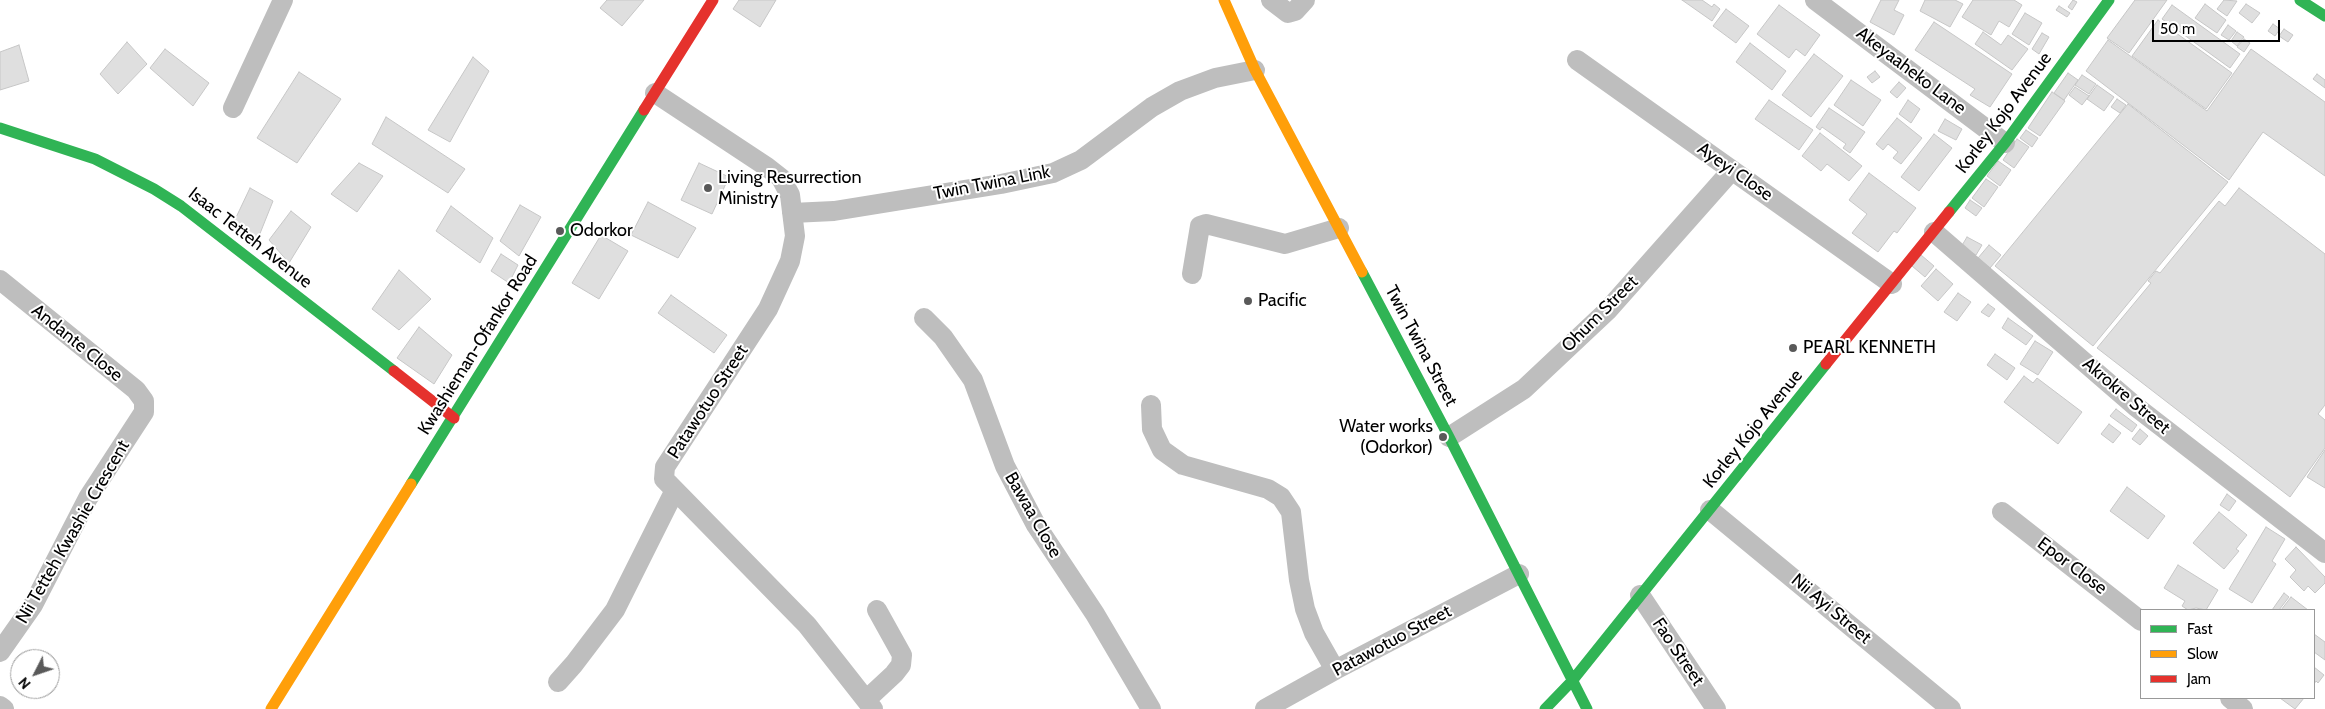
<!DOCTYPE html>
<style>
body{margin:0}
#map{position:relative;width:2325px;height:709px;overflow:hidden;background:#fff;font-family:Cabin,sans-serif}
canvas{display:block}
.legend{position:absolute;left:2140px;top:609px;width:175px;height:90px;box-sizing:border-box;background:#fff;border:1px solid #999;margin:0;padding:6px 9px;list-style:none;font-size:15px;color:#000}
.legend li{display:flex;align-items:center;gap:10px;height:25px}
.legend b{width:25px;border:1px solid #999}
.north{position:absolute;left:10px;top:649px;width:50px;height:50px;box-sizing:border-box;background:#fff;border:1px solid #999;border-radius:50%;rotate:229deg;font-size:14px;font-weight:700;line-height:20px;text-align:center;color:#000}
.north::after{content:'';display:block;margin:auto;width:18px;height:22px;background:#595959;clip-path:polygon(50% 0,100% 100%,50% 72%,0 100%)}
.scale{position:absolute;left:2152px;top:20px;width:128px;height:22px;box-sizing:border-box;border:2px solid #000;border-top:0;padding-left:6px;font-size:15px;line-height:18px;white-space:nowrap;color:#000;-webkit-text-stroke:4px #fff;paint-order:stroke}
</style>
<div id="map">
<canvas width="2325" height="709"></canvas>
<ul class="legend">
<li><b style="height:6px;background:#30b455"></b>Fast</li>
<li><b style="height:6px;background:#ff9f0a"></b>Slow</li>
<li><b style="height:6px;background:#e5322d"></b>Jam</li>
</ul>
<div class="north">N</div>
<div class="scale">50 m</div>
</div>
<script>
const c = document.querySelector('canvas').getContext('2d');
c.lineJoin = 'round';
function fill(path, color) { c.fillStyle = color; c.fill(path, 'evenodd'); }
const poly = rows => new Path2D(rows.map(r => 'M' + r).join(''));
function stroke(path, color, width, dash) { c.strokeStyle = color; c.lineWidth = width; c.lineCap = dash ? 'butt' : 'round'; c.setLineDash(dash || []); c.stroke(path); }
function drawText(font, color, halo, rows, align = 'center') {
  c.font = font + ' Cabin,sans-serif'; c.lineWidth = 4; c.setLineDash([]); c.textBaseline = 'middle'; c.strokeStyle = halo; c.fillStyle = color; for (const [text, x, y, turn = 0] of rows) {
    c.save(); c.translate(x, y); c.rotate((+turn || 0) * Math.PI / 180); c.textAlign = isNaN(turn) ? turn : align; if (halo) c.strokeText(text, 0, 0); c.fillText(text, 0, 0); c.restore();
  }
}
const building = poly([
 [607,0,644,0,622,26,600,8,607,0],
 [739,0,776,0,760,27,733,9,739,0],
 [1682,0,1702,0,1712,7,1714,4,1720,9,1712,21,1682,0],
 [1881,0,1899,0,1894,10,1904,15,1894,35,1870,22,1881,0],
 [1925,0,1955,0,1963,4,1950,27,1920,11,1925,0],
 [1973,0,2014,0,2022,5,2009,27,1999,21,1991,35,1962,17,1973,0],
 [2073,0,2077,2,2072,10,2068,7,2073,0],
 [2135,0,2167,0,2129,53,2107,38,2135,0],
 [2224,0,2237,1,2227,16,2217,9,2224,0],
 [2205,4,2226,20,2217,33,2195,18,2205,4],
 [2246,4,2260,13,2252,23,2239,13,2246,4],
 [1779,5,1820,35,1805,56,1796,49,1789,58,1757,34,1779,5],
 [2172,5,2240,54,2230,68,2162,19,2172,5],
 [2059,6,2070,13,2067,17,2056,10,2059,6],
 [1726,9,1749,26,1736,43,1713,26,1726,9],
 [2025,13,2042,23,2029,45,2012,34,2025,13],
 [2158,20,2232,73,2206,109,2132,56,2158,20],
 [1934,22,2012,74,1990,107,1970,95,1975,89,1915,50,1934,22],
 [2273,24,2280,29,2275,36,2268,31,2273,24],
 [2228,25,2236,31,2229,40,2221,35,2228,25],
 [2284,29,2293,35,2288,42,2279,36,2284,29],
 [1983,32,2001,45,2008,35,2028,49,2012,70,1975,44,1983,32],
 [2237,32,2244,37,2237,46,2231,41,2237,32],
 [2042,33,2049,37,2039,54,2032,49,2042,33],
 [2244,39,2250,43,2244,52,2237,47,2244,39],
 [2108,40,2207,111,2251,49,2325,102,2325,176,2263,132,2229,180,2086,71,2108,40],
 [127,42,147,64,118,94,100,74,127,42],
 [1750,43,1786,71,1772,90,1736,62,1750,43],
 [19,45,29,81,0,90,0,52,19,45],
 [165,49,209,83,193,106,150,68,165,49],
 [1814,54,1843,76,1811,117,1782,95,1814,54],
 [473,57,489,71,450,142,428,130,473,57],
 [1875,71,1880,77,1872,83,1867,77,1875,71],
 [299,72,341,99,297,163,257,138,299,72],
 [2068,73,2078,80,2064,100,2054,93,2068,73],
 [2317,74,2325,80,2325,88,2313,79,2317,74],
 [2082,75,2096,84,2089,94,2075,85,2082,75],
 [1851,80,1881,100,1863,126,1834,105,1851,80],
 [1899,82,1906,88,1897,98,1890,92,1899,82],
 [2097,85,2114,97,2104,111,2087,99,2097,85],
 [2075,87,2089,96,2082,105,2069,95,2075,87],
 [2052,92,2065,101,2040,136,2028,128,2052,92],
 [2117,99,2126,105,2120,113,2111,107,2117,99],
 [1769,100,1813,130,1799,150,1755,119,1769,100],
 [1908,100,1920,109,1911,123,1899,114,1908,100],
 [2128,104,2228,182,2093,346,1995,266,2128,104],
 [1829,108,1865,132,1850,153,1843,148,1846,144,1822,127,1820,130,1816,127,1829,108],
 [386,117,465,169,448,193,372,144,386,117],
 [1897,118,1922,138,1901,164,1893,158,1898,152,1888,144,1883,150,1876,144,1897,118],
 [1945,119,1962,129,1956,140,1938,131,1945,119],
 [2026,130,2038,138,2032,147,2020,138,2026,130],
 [1820,133,1862,166,1849,181,1827,164,1821,171,1802,156,1820,133],
 [1934,134,1952,148,1919,191,1901,177,1934,134],
 [2017,139,2029,147,2014,168,2003,160,2017,139],
 [1998,161,2011,170,2000,186,1987,176,1998,161],
 [359,163,383,176,357,212,331,194,359,163],
 [699,163,729,177,712,214,681,200,699,163],
 [1869,173,1916,208,1897,233,1894,231,1878,252,1852,233,1867,214,1849,200,1869,173],
 [1986,179,1998,187,1984,207,1972,198,1986,179],
 [250,188,273,201,257,241,231,228,250,188],
 [2239,188,2325,254,2325,405,2318,414,2325,420,2325,448,2290,497,2097,348,2151,283,2148,281,2156,271,2160,273,2219,201,2225,206,2239,188],
 [1970,200,1982,208,1976,216,1965,208,1970,200],
 [648,202,696,228,678,258,631,235,648,202],
 [520,205,541,217,519,256,500,241,520,205],
 [451,206,493,238,480,263,436,231,451,206],
 [291,211,311,227,289,263,269,240,291,211],
 [601,235,628,251,599,299,572,283,601,235],
 [1967,237,1982,245,1976,255,1961,247,1967,237],
 [1989,245,2001,255,1990,268,1978,258,1989,245],
 [501,254,518,265,509,283,491,271,501,254],
 [1921,255,1934,266,1925,277,1912,266,1921,255],
 [1936,269,1953,284,1938,301,1921,286,1936,269],
 [399,270,431,299,399,330,372,309,399,270],
 [1958,293,1971,302,1957,321,1944,312,1958,293],
 [671,295,727,335,714,353,658,313,671,295],
 [1988,304,1995,309,1989,317,1981,312,1988,304],
 [2008,318,2033,336,2026,345,2002,328,2008,318],
 [419,327,452,355,434,384,397,358,419,327],
 [2035,341,2053,352,2038,375,2020,364,2035,341],
 [1995,354,2015,368,2007,380,1987,365,1995,354],
 [2024,376,2033,383,2037,378,2082,412,2058,444,2004,402,2024,376],
 [2116,409,2137,425,2132,432,2110,416,2116,409],
 [2109,424,2121,433,2113,443,2101,434,2109,424],
 [2140,429,2148,436,2140,445,2132,439,2140,429],
 [2325,450,2325,488,2307,477,2325,450],
 [2127,487,2165,516,2148,539,2110,511,2127,487],
 [2227,494,2236,501,2229,511,2220,505,2227,494],
 [2219,512,2247,535,2236,549,2239,551,2224,569,2193,543,2219,512],
 [2266,527,2285,539,2272,561,2276,564,2252,603,2229,589,2266,527],
 [2296,547,2325,577,2325,583,2315,593,2308,586,2304,591,2290,577,2296,570,2285,559,2296,547],
 [2178,565,2218,590,2206,610,2196,608,2188,610,2182,606,2185,601,2164,588,2178,565],
 [2284,593,2289,597,2279,610,2272,610,2284,593],
 [2291,597,2308,610,2281,610,2291,597],
 [2314,634,2325,642,2325,660,2314,652,2314,634],
 [2314,667,2324,675,2318,683,2316,681,2314,684,2314,667],
 [2280,698,2304,698,2295,709,2280,698]
]);
const street = poly([
 [1271,0,1288,13,1295,11,1305,0],
 [1815,0,2005,143],
 [1577,60,1892,284],
 [655,93,767,167,781,178,790,195,795,236,790,261,768,309,665,467,664,479,807,625,873,709],
 [233,108,283,0],
 [792,213,834,211,1001,184,1053,173,1081,160,1152,107,1180,91,1215,78,1255,70],
 [1934,232,2135,406,2325,553],
 [1192,274,1200,226,1206,224,1285,244,1339,228],
 [0,280,136,390,144,401,144,412,88,498,33,605,0,652],
 [924,318,943,337,973,380,1005,466,1036,525,1095,614,1151,709],
 [1151,405,1152,429,1162,450,1183,465,1268,489,1281,497,1291,512,1299,580,1305,609,1314,633,1335,670],
 [1449,437,1524,389,1607,311,1732,170],
 [1710,510,1951,709],
 [2002,512,2141,621],
 [1640,595,1716,709],
 [558,682,574,664,615,610,674,492],
 [2230,698,2243,709],
 [866,700,894,674,901,665,902,655,877,610],
 [0,706,4,709],
 [1265,709,1335,670,1519,574]
]);
const fast = poly([
 [2300,0,2325,16],
 [0,128,95,159,154,189,181,206,394,371],
 [1949,212,2005,143,2109,0],
 [1362,272,1449,437,1587,709],
 [411,484,644,110],
 [1545,709,1572,681,1826,364]
]);
const slow = poly([
 [1224,0,1255,70,1362,272],
 [271,709,411,484]
]);
const jam = poly([
 [644,110,713,0],
 [1826,364,1949,212],
 [394,371,454,418]
]);
const markers = [
 [708,188,5,"#595959"],
 [560,231,5,"#595959"],
 [1248,301,5,"#595959"],
 [1793,348,5,"#595959"],
 [1443,437,5,"#595959"]
];
const streetNames = [
 ["Akeyaaheko Lane",1911,71,37],
 ["Korley Kojo Avenue",2004,113,-53],
 ["Ayeyi Close",1735,172,35],
 ["Twin Twina Link",992,183,-11],
 ["Isaac Tetteh Avenue",250,238,38],
 ["Ohum Street",1600,314,-45],
 ["Andante Close",77,343,39],
 ["Kwashieman-Ofankor Road",478,345,-58],
 ["Twin Twina Street",1421,346,62],
 ["Akrokre Street",2126,396,40],
 ["Patawotuo Street",708,402,-57],
 ["Korley Kojo Avenue",1753,429,-51],
 ["Bawaa Close",1033,515,60],
 ["Nii Tetteh Kwashie Crescent",73,532,-60],
 ["Epor Close",2072,566,37],
 ["Nii Ayi Street",1831,609,40],
 ["Patawotuo Street",1392,641,-28],
 ["Fao Street",1678,652,56]
];
const poiNames = [
 ["Living Resurrection",718,178],
 ["Ministry",718,199],
 ["Odorkor",570,231],
 ["Pacific",1258,301],
 ["PEARL KENNETH",1803,348],
 ["Water works",1433,427,"right"],
 ["(Odorkor)",1433,448,"right"]
];
fill(building, '#dfdfdf');
stroke(building, '#c7c7c7', 1);
stroke(street, '#bebebe', 20);
stroke(fast, '#30b455', 11);
stroke(slow, '#ff9f0a', 11);
stroke(jam, '#e5322d', 11);
for (const [x, y, r, color] of markers) { const dot = new Path2D(); dot.arc(x, y, r, 0, 2 * Math.PI); c.fillStyle = color; c.fill(dot); stroke(dot, '#fff', 2); }
drawText('18px', '#000', '#fff', streetNames);
drawText('18px', '#000', '#fff', poiNames, 'left');
</script>
